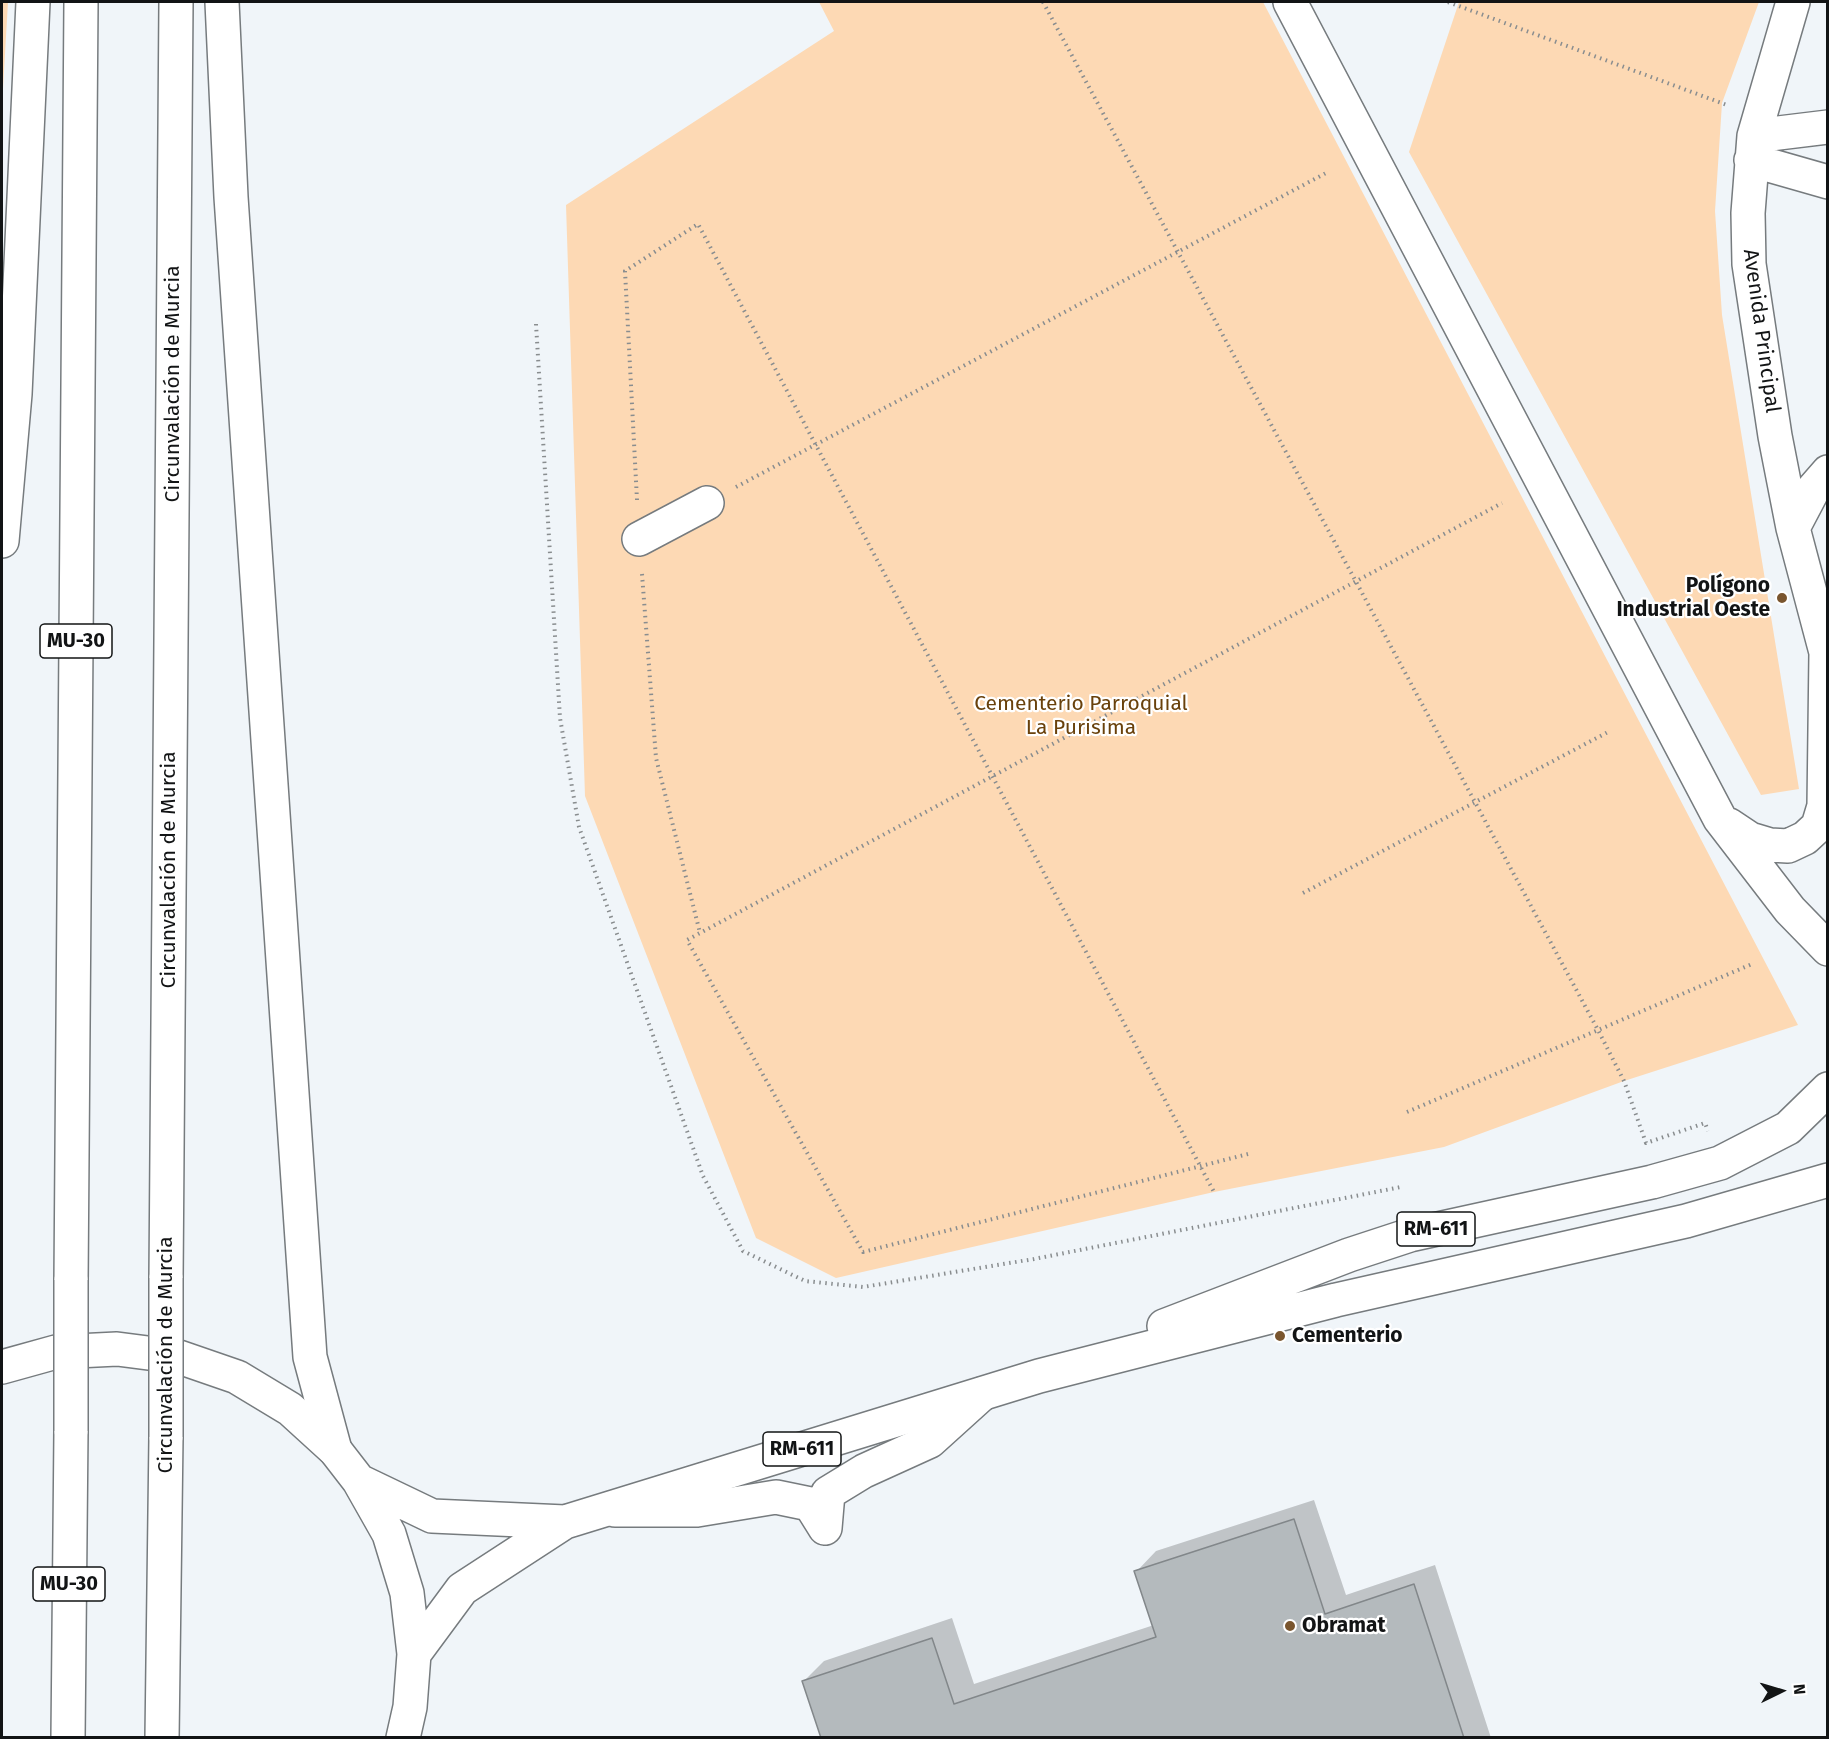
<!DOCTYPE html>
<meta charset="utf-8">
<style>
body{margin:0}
#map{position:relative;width:1829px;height:1739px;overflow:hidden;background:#f0f5f9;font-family:"Fira Sans",sans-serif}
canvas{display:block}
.frame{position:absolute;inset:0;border:3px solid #121415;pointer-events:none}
.north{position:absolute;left:1751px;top:1661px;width:60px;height:60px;-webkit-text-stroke:4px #fff;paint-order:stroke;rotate:85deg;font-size:16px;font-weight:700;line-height:24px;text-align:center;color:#121415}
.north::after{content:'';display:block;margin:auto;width:21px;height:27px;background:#121415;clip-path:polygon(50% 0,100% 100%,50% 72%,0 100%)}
</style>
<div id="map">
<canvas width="1829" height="1739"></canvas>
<div class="frame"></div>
<div class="north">N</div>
</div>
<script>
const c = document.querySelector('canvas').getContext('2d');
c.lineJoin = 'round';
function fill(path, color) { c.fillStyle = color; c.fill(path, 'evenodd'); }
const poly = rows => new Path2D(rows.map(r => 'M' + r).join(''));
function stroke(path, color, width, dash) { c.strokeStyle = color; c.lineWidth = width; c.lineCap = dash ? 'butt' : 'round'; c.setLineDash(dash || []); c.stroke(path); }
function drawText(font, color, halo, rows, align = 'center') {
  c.font = font + ' "Fira Sans",sans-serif'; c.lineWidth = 4.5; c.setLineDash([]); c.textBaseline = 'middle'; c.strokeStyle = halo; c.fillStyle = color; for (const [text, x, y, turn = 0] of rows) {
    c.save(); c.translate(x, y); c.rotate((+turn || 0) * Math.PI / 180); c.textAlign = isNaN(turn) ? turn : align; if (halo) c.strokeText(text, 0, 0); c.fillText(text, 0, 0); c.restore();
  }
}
const green = poly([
 [2,2,8,2,2,106],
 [819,2,1263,2,1798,1025,1624,1081,1444,1147,1214,1192,836,1278,756,1238,585,796,566,205,834,31],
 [1459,2,1759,2,1722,103,1715,211,1722,315,1799,789,1761,795,1409,152]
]);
const shadow = poly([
 [1314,1500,1346,1595,1435,1565,1491,1738,822,1738,804,1681,824,1661,952,1618,974,1684,1154,1625,1136,1572,1156,1551]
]);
const building = poly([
 [1294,1519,1325,1614,1414,1584,1464,1738,821,1738,802,1681,932,1638,954,1704,1156,1637,1134,1571,1294,1519]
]);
const path = poly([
 [1043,2,1598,1030,1624,1081,1646,1143,1705,1123,1708,1131],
 [1448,2,1727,105],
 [536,324,560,718,579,827,703,1176,743,1251,805,1281,863,1287,1034,1259,1401,1187],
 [736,487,1326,173],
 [637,500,625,271,698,224,1214,1192],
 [642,574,656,758,700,933],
 [1303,893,1608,732],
 [1407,1112,1752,964],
 [1248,1154,863,1252,687,940,1502,503]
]);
const minor = poly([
 [1290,2,1720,819,1790,910,1828,949],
 [1793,2,1754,136,1748,213,1749,264,1775,436,1793,528,1828,660],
 [1754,136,1828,127],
 [1751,160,1828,182],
 [1793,528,1814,488,1828,472],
 [639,539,707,503],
 [1729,825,1750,839,1770,845,1788,846,1805,838,1818,826,1824,806,1826,653],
 [615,1510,697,1510,776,1497,810,1504,825,1528],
 [825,1528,828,1493,864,1471,930,1441,982,1394]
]);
const major = poly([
 [1164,1326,1349,1255,1410,1235,1652,1182,1720,1163,1788,1128,1828,1089],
 [2,1367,56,1352,117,1349,179,1357,237,1377,290,1409,335,1450,359,1481,389,1534,407,1593,414,1654,410,1707,403,1738],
 [359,1481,432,1516,565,1522],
 [414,1654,462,1589,565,1522,1039,1376,1336,1300,1686,1221,1828,1180]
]);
const highway = poly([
 [222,2,231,197,310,1357,335,1450],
 [2,541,15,394,33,2],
 [166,1278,176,2],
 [71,1280,81,2],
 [68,1738,71,1431],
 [162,1738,166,1437]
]);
const highwayBridge = poly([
 [71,1431,71,1280],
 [166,1437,166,1278]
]);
const markers = [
 [1782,598,6,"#79552e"],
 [1280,1336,6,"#79552e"],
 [1290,1626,6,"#79552e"]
];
const shields = [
 [76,641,72],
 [1436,1229,78],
 [802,1449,78],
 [69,1584,72]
];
const shieldNames = [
 ["MU-30",76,641],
 ["RM-611",1436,1229],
 ["RM-611",802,1449],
 ["MU-30",69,1584]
];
const streetNames = [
 ["Avenida Principal",1761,331,82],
 ["Circunvalación de Murcia",173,384,-90],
 ["Circunvalación de Murcia",169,870,-90],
 ["Circunvalación de Murcia",166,1355,-90]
];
const poiNames = [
 ["Polígono",1770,586,"right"],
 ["Industrial Oeste",1770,610,"right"],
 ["Cementerio",1292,1336],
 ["Obramat",1302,1626]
];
const parkNames = [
 ["Cementerio Parroquial",1081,704],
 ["La Purisima",1081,728]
];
fill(green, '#fdd9b4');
fill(shadow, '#0003');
fill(building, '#b4babd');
stroke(building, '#82878a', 1.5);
stroke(minor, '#767b7e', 36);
stroke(major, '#767b7e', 36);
stroke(highway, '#767b7e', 36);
stroke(path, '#898d8f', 4, [1.5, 4.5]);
stroke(minor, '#fff', 33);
stroke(major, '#fff', 33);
stroke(highway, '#fff', 33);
stroke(highwayBridge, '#767b7e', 36, []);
stroke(highwayBridge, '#fff', 33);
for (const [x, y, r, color] of markers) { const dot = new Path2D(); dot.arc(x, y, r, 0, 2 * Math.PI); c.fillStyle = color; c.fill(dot); stroke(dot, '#fff', 2); }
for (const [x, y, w] of shields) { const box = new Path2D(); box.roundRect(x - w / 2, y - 17, w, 34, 4.5); c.fillStyle = '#fff'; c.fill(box); stroke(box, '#121415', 1.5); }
drawText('bold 20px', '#121415', null, shieldNames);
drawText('21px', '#121415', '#fff', streetNames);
drawText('bold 21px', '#121415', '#fff', poiNames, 'left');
drawText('21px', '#69410b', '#fff', parkNames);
</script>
